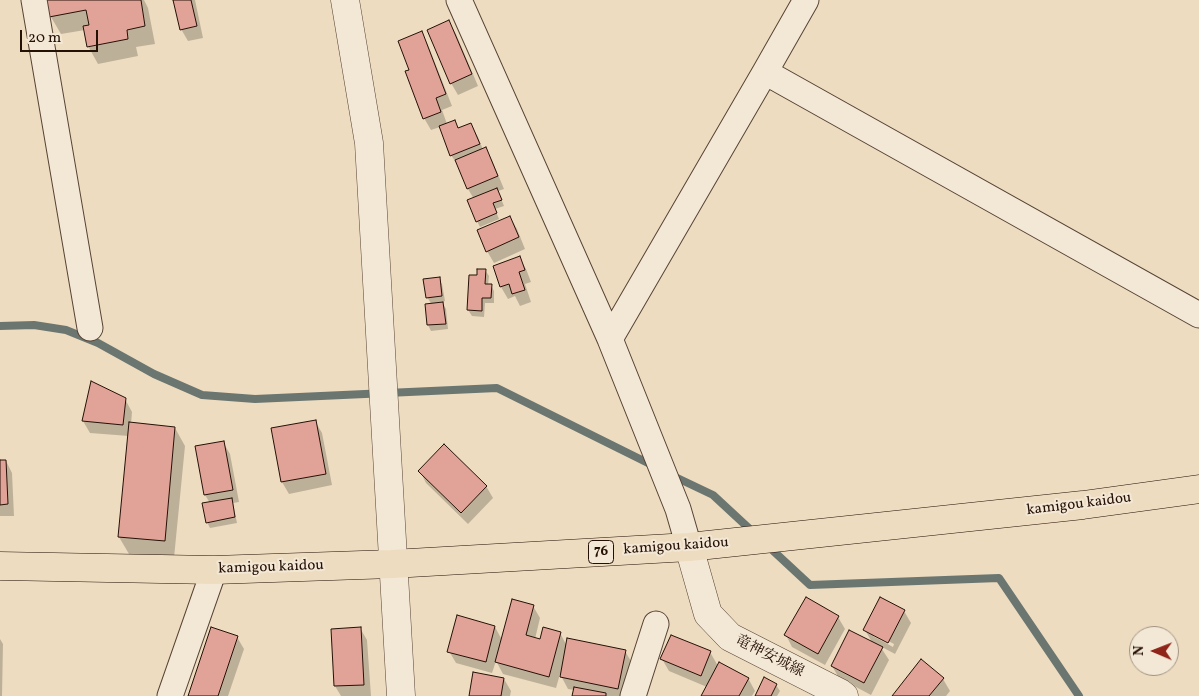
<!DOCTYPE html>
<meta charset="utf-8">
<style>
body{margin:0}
#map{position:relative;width:1199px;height:696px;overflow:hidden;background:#eddcc0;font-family:Vollkorn,serif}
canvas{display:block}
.north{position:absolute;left:1129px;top:626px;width:50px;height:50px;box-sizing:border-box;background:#f3e8d6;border:1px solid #a19283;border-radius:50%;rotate:271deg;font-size:14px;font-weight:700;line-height:20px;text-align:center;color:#251006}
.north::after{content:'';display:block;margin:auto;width:18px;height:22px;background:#8f2418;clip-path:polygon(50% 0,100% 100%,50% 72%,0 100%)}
.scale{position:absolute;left:20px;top:30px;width:78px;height:22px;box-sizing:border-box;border:2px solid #251006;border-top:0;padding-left:6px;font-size:15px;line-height:18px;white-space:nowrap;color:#251006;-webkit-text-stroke:4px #f3e8d6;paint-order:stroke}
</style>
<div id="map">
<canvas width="1199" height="696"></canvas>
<div class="north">N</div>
<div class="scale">20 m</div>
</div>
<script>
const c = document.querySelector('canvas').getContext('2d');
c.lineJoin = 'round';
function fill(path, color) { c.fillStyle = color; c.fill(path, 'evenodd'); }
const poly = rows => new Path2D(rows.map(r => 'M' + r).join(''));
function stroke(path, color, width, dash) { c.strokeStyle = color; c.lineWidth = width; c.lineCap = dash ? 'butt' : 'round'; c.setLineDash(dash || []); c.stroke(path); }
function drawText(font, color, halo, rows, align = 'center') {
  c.font = font + ' Vollkorn,"Noto Serif JP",serif'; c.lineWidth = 4; c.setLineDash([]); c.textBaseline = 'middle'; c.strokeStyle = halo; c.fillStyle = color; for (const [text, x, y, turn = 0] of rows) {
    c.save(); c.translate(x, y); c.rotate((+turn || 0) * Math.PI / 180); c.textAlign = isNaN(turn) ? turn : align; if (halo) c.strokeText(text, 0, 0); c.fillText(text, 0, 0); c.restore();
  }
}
const shadow = poly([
 [48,0,144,0,148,8,155,44,136,47,138,56,98,64,88,46,85,30,61,34,51,17],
 [174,0,195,0,203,38,188,41,181,29],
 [449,22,456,34,478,86,458,95,451,83],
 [422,33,428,45,452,106,442,110,447,124,459,129,471,125,478,137,483,150,485,148,492,160,504,189,498,191,504,206,495,209,499,219,480,227,477,221,474,199,468,189,459,167,451,155,440,127,431,130,424,118,411,70],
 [510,217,517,229,525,249,494,263,487,251],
 [519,257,526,269,531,282,525,284,531,302,520,306,515,296,508,299,501,287,494,266],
 [485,270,489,276,488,285,491,285,494,291,494,303,485,303,484,317,472,316,468,310,471,276,478,277],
 [439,279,442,284,445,301,442,302,446,309,448,329,431,331,428,325,426,305,432,305,427,297],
 [125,399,132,412,131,424,175,428,185,446,174,558,129,554,119,537,129,436,90,433,83,421],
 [315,421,322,433,332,485,289,494,282,482],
 [223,442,230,454,239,502,233,503,237,523,210,528,207,522,210,503,205,495],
 [6,461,12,473,14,516,0,516,0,462],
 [420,471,486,486,493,498,468,524,426,483],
 [533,606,540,618,535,639,541,640,560,633,567,646,625,651,632,663,625,696,573,696,574,690,568,689,560,674,556,688,503,674,496,661,492,673,456,663,449,651,495,627,502,640],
 [904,611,911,623,895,654,880,646,889,660,871,695,839,678,832,666,873,644,865,630],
 [873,633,894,644,893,647,873,636],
 [838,617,845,629,825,665,792,647,786,635],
 [360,628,367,640,371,696,341,696,335,686,332,630],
 [237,637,244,649,228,696,190,696],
 [0,639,3,644,2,696,0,696],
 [710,652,718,666,748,678,755,691,752,696,703,696,707,687,669,671,662,659],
 [504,679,511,691,510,696,471,696],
 [943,679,950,691,946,696,893,696],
 [776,685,780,691,777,696,756,696]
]);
const stream = poly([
 [0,326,34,325,66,330,98,343,154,374,202,395,255,399,497,388,654,466],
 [671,475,713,495,754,533],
 [768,546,810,585,999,578,1079,696]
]);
const building = poly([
 [46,0,141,0,145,26,127,30,128,39,87,47,83,26,89,25,86,10,49,17,46,0],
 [173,0,191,0,197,26,180,30,173,0],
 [449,20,472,74,450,84,427,30,449,20],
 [422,31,446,94,436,98,441,112,423,119,405,71,409,70,398,41,422,31],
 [455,120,458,128,471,123,480,144,450,156,439,126,455,120],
 [486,147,498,176,467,189,455,160,486,147],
 [497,188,502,200,493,203,497,213,476,222,467,200,497,188],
 [510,216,519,237,486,252,477,230,510,216],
 [520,256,525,270,519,272,525,290,512,294,509,284,500,287,493,266,520,256],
 [477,269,486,269,485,284,492,284,491,298,482,298,482,311,467,310,469,275,477,275,477,269],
 [440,277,442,296,426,298,423,279,440,277],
 [443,302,446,324,427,325,425,304,443,302],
 [91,381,126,398,123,425,82,421,91,381],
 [316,420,326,474,281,482,271,428,316,420],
 [129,422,175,427,165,541,118,537,129,422],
 [224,441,233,490,204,495,195,446,224,441],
 [444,444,487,486,461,513,418,471,444,444],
 [0,460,6,460,8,504,0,505,0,460],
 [232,498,235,517,206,523,202,503,232,498],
 [806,597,839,616,818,654,784,635,806,597],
 [880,597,905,610,888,643,863,630,880,597],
 [512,599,534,605,526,635,540,639,543,627,561,632,549,677,495,662,512,599],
 [457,615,495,626,486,662,447,652,457,615],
 [211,627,238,636,218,696,188,696,211,627],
 [361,627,364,685,334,686,331,629,361,627],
 [849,630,883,647,864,683,831,666,849,630],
 [671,635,711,651,701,676,660,659,671,635],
 [567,638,626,650,618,689,560,677,567,638],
 [921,659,944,678,929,696,892,696,921,659],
 [719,662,749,678,739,696,701,696,719,662],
 [473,672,504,678,501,696,469,696,473,672],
 [764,677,777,684,771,696,755,696,764,677],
 [574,687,606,693,606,696,572,696,574,687]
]);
const minor = poly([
 [34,0,90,328],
 [459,0,610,339,678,509,689,547],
 [765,72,1199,315],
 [610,339,765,72,806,0],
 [170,696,214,570],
 [633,696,656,624]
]);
const tertiary = poly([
 [345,0,369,143,401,696],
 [689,547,708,614,730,637,840,693,844,696]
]);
const primary = poly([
 [0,566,214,570,392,564,689,547,1083,505,1199,489]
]);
const shields = [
 [601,552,25]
];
const shieldNames = [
 ["76",601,552]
];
const streetNames = [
 ["kamigou kaidou",1079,505,-7],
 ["kamigou kaidou",676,547,-4],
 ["kamigou kaidou",271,568,-2],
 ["竜神安城線",769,657,27]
];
fill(shadow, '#0003');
stroke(stream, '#6b7670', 8);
fill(building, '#e1a297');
stroke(building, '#251006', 1);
stroke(minor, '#574334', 27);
stroke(tertiary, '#574334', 29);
stroke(primary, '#251006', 29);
stroke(minor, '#f3e8d6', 25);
stroke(tertiary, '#f3e8d6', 28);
stroke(primary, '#eddcc0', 28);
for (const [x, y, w] of shields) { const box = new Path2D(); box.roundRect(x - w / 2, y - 11.5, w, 23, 4); c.fillStyle = '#f3e8d6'; c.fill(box); stroke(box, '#251006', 1); }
drawText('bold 14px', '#251006', null, shieldNames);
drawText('15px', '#251006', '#f3e8d6', streetNames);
</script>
